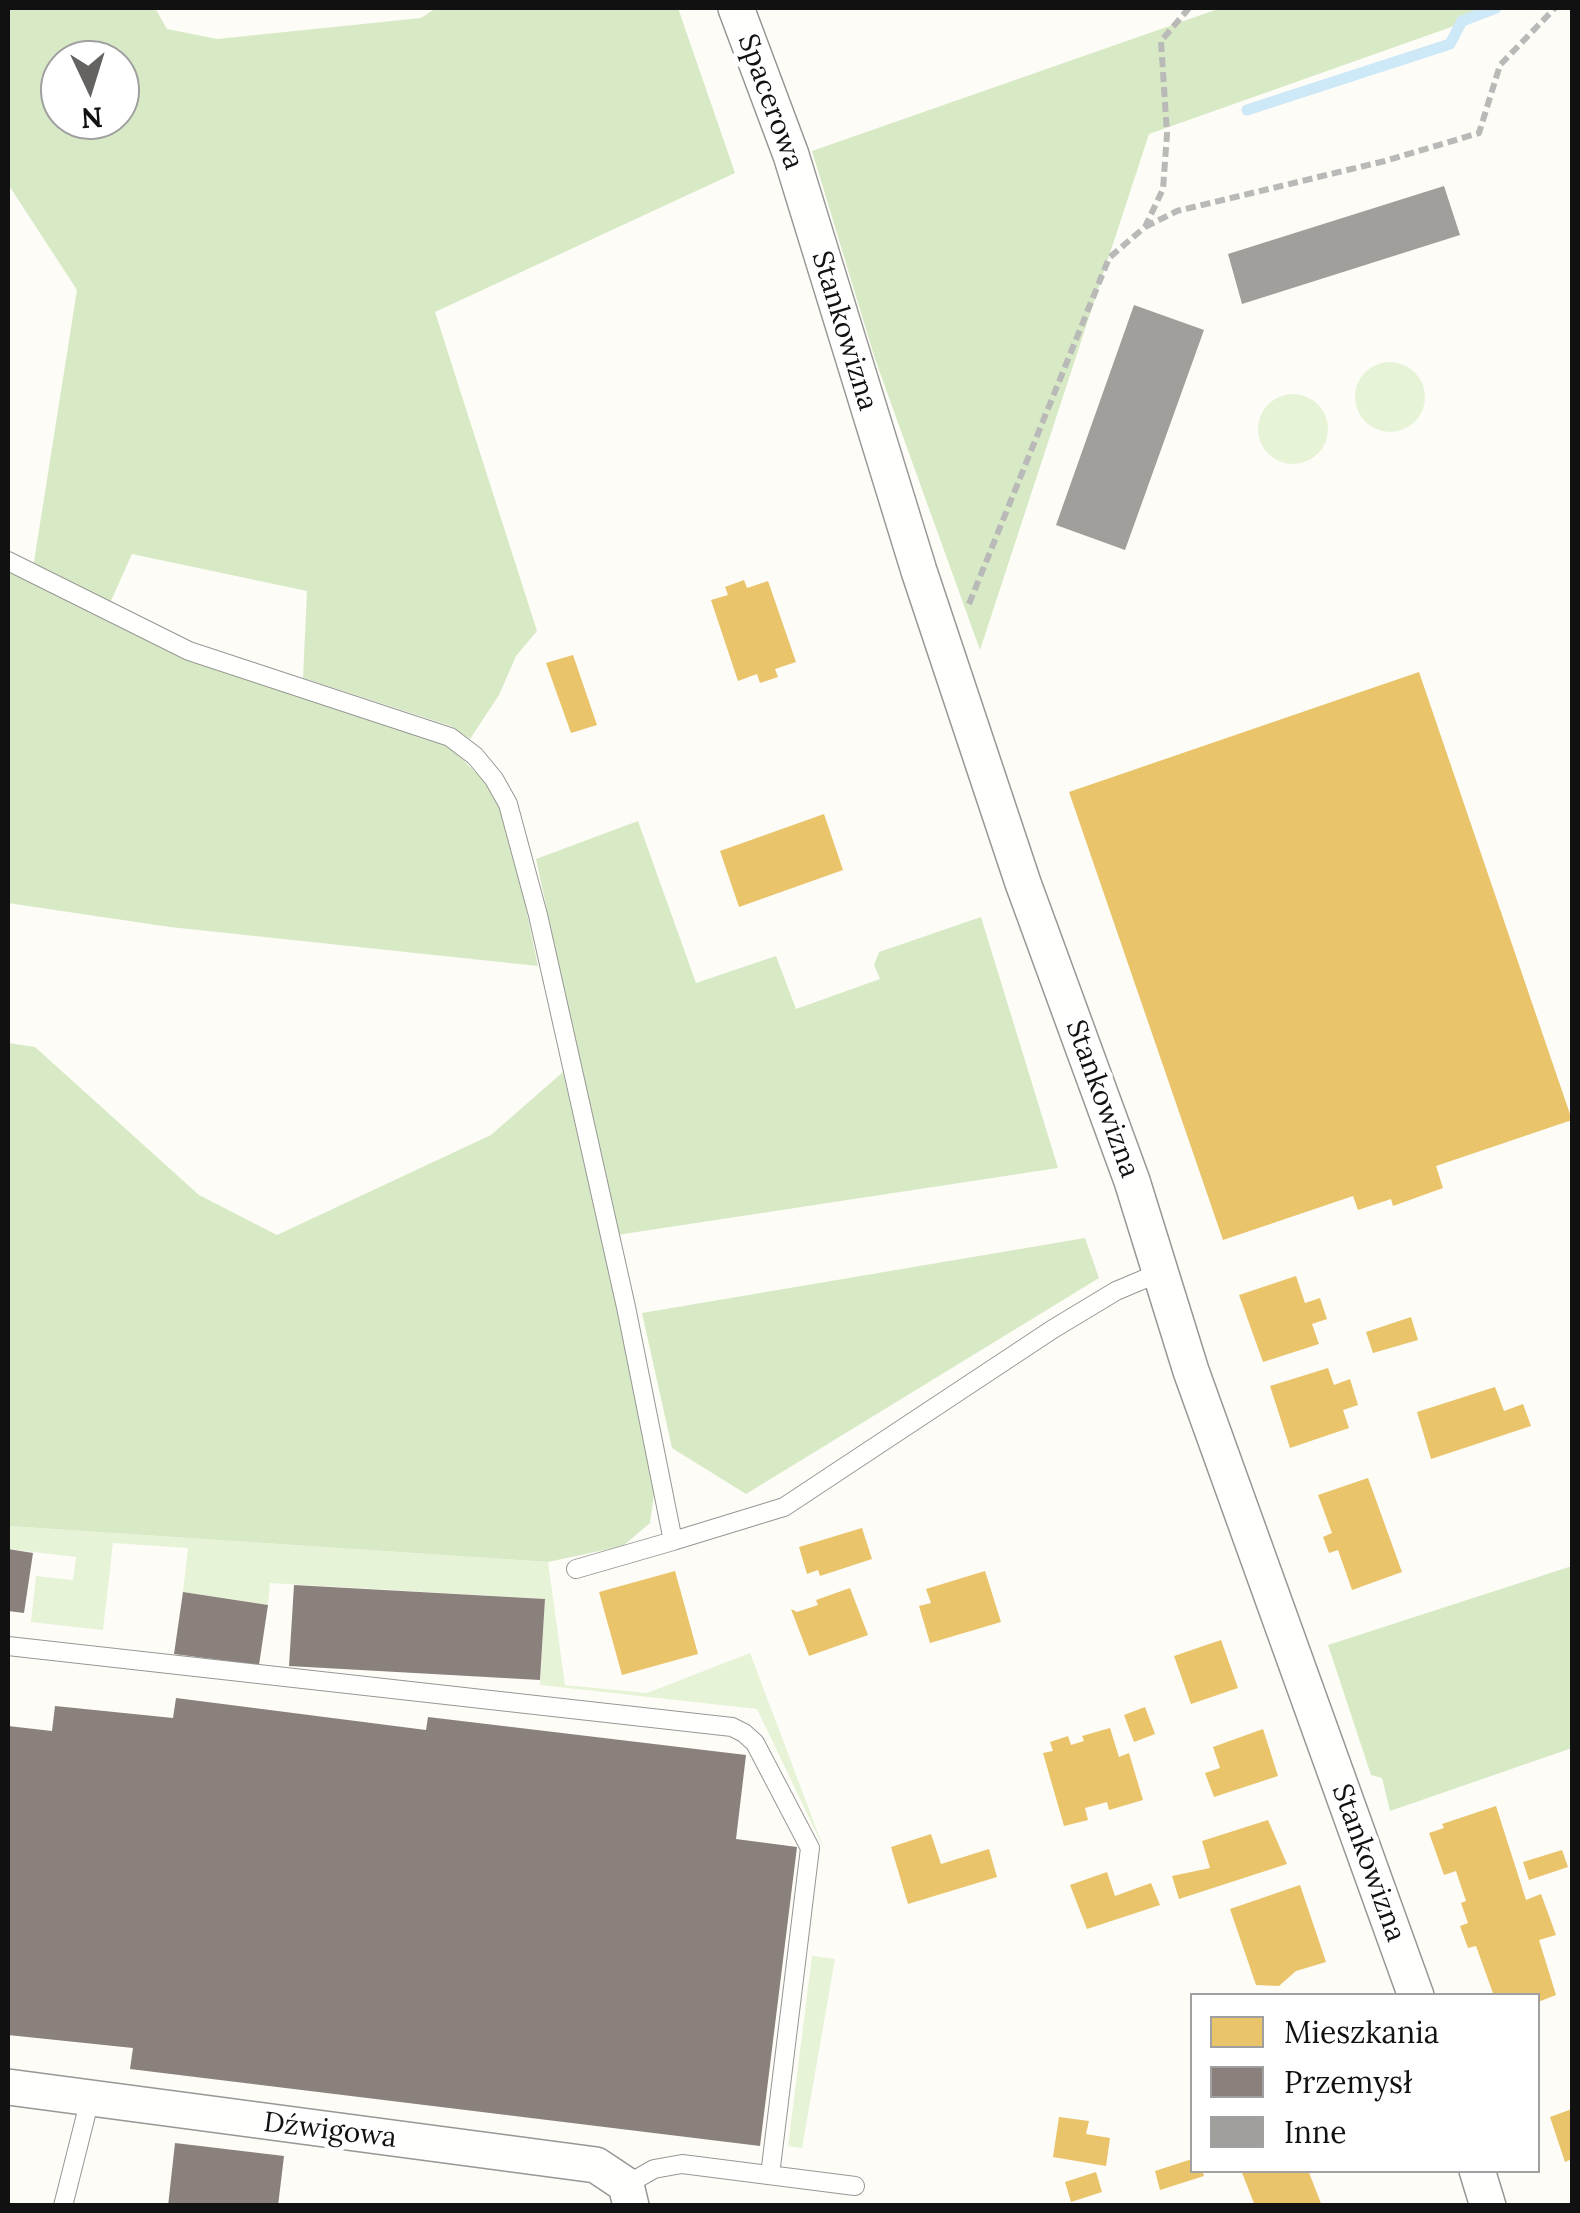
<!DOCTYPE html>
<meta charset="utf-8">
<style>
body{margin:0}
#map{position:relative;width:1580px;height:2213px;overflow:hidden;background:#fdfcf7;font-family:Lora,serif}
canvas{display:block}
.frame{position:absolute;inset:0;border:10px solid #111;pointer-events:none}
.legend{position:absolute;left:1190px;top:1993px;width:350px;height:180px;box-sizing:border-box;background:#fff;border:2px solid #a0a0a0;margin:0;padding:12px 18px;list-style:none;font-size:30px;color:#111}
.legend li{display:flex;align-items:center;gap:20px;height:50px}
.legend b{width:50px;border:2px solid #a0a0a0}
.north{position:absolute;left:40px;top:40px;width:100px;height:100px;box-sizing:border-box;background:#fff;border:2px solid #a0a0a0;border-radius:50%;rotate:176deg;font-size:28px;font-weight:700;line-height:40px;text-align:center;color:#111}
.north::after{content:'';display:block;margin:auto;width:35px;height:45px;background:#646362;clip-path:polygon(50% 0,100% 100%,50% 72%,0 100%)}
</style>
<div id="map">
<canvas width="1580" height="2213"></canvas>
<div class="frame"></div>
<ul class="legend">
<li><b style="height:28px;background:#e9c46a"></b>Mieszkania</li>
<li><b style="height:28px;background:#8a817c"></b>Przemysł</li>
<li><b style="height:28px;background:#a19f9c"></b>Inne</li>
</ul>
<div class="north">N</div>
</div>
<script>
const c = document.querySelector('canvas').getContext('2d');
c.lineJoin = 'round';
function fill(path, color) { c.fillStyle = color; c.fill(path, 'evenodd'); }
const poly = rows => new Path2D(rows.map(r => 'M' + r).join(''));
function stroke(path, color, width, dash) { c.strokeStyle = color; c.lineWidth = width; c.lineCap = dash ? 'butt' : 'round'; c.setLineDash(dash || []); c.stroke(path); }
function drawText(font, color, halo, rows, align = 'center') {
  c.font = font + ' Lora,serif'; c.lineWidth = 10; c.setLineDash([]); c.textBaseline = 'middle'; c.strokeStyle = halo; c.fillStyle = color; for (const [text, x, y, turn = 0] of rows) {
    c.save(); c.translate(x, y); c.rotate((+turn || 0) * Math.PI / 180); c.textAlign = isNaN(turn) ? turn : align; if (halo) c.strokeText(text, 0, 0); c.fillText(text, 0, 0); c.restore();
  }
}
const green = poly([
 '1355 397a35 35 0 1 1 70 0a35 35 0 1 1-70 0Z',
 '1258 429a35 35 0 1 1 70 0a35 35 0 1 1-70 0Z',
 [8,1526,548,1562,565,1685,647,1693,750,1653,824,1849,757,1709,540,1685,545,1599,270,1583,268,1605,183,1592,188,1548,113,1543,103,1630,31,1622,36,1576,73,1580,76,1557,8,1549],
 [812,1956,835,1959,802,2148,788,2146]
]);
const forest = poly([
 [8,8,155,8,167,29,217,39,421,18,436,8,678,8,735,173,435,312,537,631,516,656,499,695,470,739,451,726,303,678,307,591,132,554,110,603,33,568,77,290,8,184],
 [60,60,120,60,120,120,60,120],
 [1221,8,1505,8,1149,134,980,650,875,359,812,151],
 [8,572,218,669,436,739,453,750,494,791,512,841,538,966,170,927,8,903],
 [638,821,696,983,776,956,796,1009,880,979,874,965,879,952,981,917,1058,1168,617,1235,536,859],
 [8,1043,35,1047,199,1195,277,1235,491,1135,563,1072,656,1479,650,1523,623,1546,548,1562,8,1526],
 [1085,1238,1099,1278,746,1494,672,1448,642,1313],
 [1572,1566,1572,1748,1390,1811,1382,1778,1371,1775,1328,1645]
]);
const homes = poly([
 [744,580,747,588,768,581,796,662,775,669,778,677,760,683,757,674,738,681,711,600,728,595,725,587],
 [573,655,597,725,571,733,546,663],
 [1419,672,1572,1120,1436,1166,1443,1188,1393,1206,1391,1199,1358,1210,1353,1196,1223,1240,1069,792],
 [824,814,843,870,739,907,720,851],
 [1296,1276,1305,1303,1320,1298,1327,1319,1312,1324,1319,1344,1263,1362,1239,1295],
 [1411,1317,1418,1340,1373,1353,1366,1332],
 [1328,1368,1334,1385,1350,1379,1358,1405,1343,1410,1349,1428,1290,1448,1270,1386],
 [1495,1387,1504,1411,1523,1404,1531,1426,1431,1459,1417,1412],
 [1368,1478,1402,1572,1352,1590,1338,1550,1329,1553,1323,1537,1332,1533,1318,1495],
 [862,1528,872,1559,820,1576,818,1570,807,1574,799,1547],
 [675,1571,698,1654,622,1675,599,1592],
 [985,1571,1001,1622,930,1643,919,1606,931,1603,926,1589],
 [850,1588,868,1635,809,1656,791,1609,797,1612,818,1605,816,1600],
 [1221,1640,1238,1688,1191,1704,1174,1656],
 [1145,1707,1155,1734,1134,1742,1124,1715],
 [1110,1728,1119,1757,1129,1753,1143,1800,1109,1810,1107,1802,1085,1808,1088,1820,1064,1826,1043,1753,1053,1751,1050,1742,1068,1736,1071,1745,1084,1741,1082,1736],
 [1263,1729,1278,1776,1214,1797,1205,1773,1220,1768,1213,1747],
 [1496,1806,1526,1900,1541,1894,1556,1935,1539,1940,1556,1995,1538,2002,1538,1996,1494,1996,1476,1946,1468,1948,1460,1926,1468,1923,1461,1903,1466,1901,1456,1871,1444,1875,1429,1833,1444,1828,1442,1824],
 [1268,1820,1287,1864,1179,1899,1172,1876,1210,1868,1202,1841],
 [931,1834,941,1864,989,1849,997,1877,908,1904,891,1847],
 [1562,1850,1568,1867,1529,1880,1523,1862],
 [1107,1872,1115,1896,1151,1883,1160,1905,1087,1929,1070,1885],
 [1300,1885,1326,1962,1296,1971,1279,1986,1256,1985,1230,1909],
 [1572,2109,1572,2159,1565,2162,1550,2117],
 [1059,2117,1089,2121,1086,2134,1110,2138,1106,2166,1053,2157],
 [1192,2159,1192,2170,1202,2170,1204,2176,1160,2190,1155,2171],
 [1241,2170,1308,2170,1322,2206,1255,2206],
 [1096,2172,1102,2192,1071,2202,1065,2182]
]);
const industry = poly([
 [8,1549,33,1553,24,1613,8,1611],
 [294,1585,545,1599,540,1680,289,1666],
 [183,1592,268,1605,259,1665,174,1654],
 [176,1698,426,1730,428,1717,746,1755,736,1839,797,1847,760,2146,130,2069,133,2048,8,2035,8,1726,52,1731,55,1706,173,1718],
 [175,2143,284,2156,278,2206,168,2206]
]);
const stream = poly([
 [1247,110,1450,44,1462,21,1496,8]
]);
const building = poly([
 [1444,186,1460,235,1242,304,1228,254],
 [1134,305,1204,330,1125,550,1056,525]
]);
const path = poly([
 [1145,227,1177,211,1385,161,1479,133,1500,65,1555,8],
 [969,604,1109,258,1145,227,1163,189,1167,134,1161,41,1189,8]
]);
const lane = poly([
 [8,561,189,651,450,737,475,756,494,779,508,804,538,915,626,1307,673,1541,784,1507,1053,1329,1116,1291,1161,1272],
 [576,1569,673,1541],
 [8,1646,732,1727,744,1733,755,1743,810,1848,770,2175],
 [626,2185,654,2169,682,2164,855,2186],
 [63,2206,90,2099]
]);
const street = poly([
 [736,8,791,155,919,571,1023,883,1132,1181,1191,1371,1416,1996],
 [8,2087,596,2165,626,2185,631,2206],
 [1477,2170,1488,2206]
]);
const streetNames = [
 ["Spacerowa",770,102,70],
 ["Stankowizna",844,331,73],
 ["Stankowizna",1102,1099,70],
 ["Stankowizna",1368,1863,70],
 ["Dźwigowa",330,2131,7]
];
fill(green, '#e7f3d7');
fill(forest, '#d8eac5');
fill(homes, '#e9c46a');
fill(industry, '#8a817c');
stroke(stream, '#cde8f7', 11);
fill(building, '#a19f9c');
stroke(lane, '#979795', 20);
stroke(street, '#979795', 38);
stroke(path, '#b9b9b8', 6, [10, 5]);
stroke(lane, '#fffffe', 18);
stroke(street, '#fffffe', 35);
drawText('28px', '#111', '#fff', streetNames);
</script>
